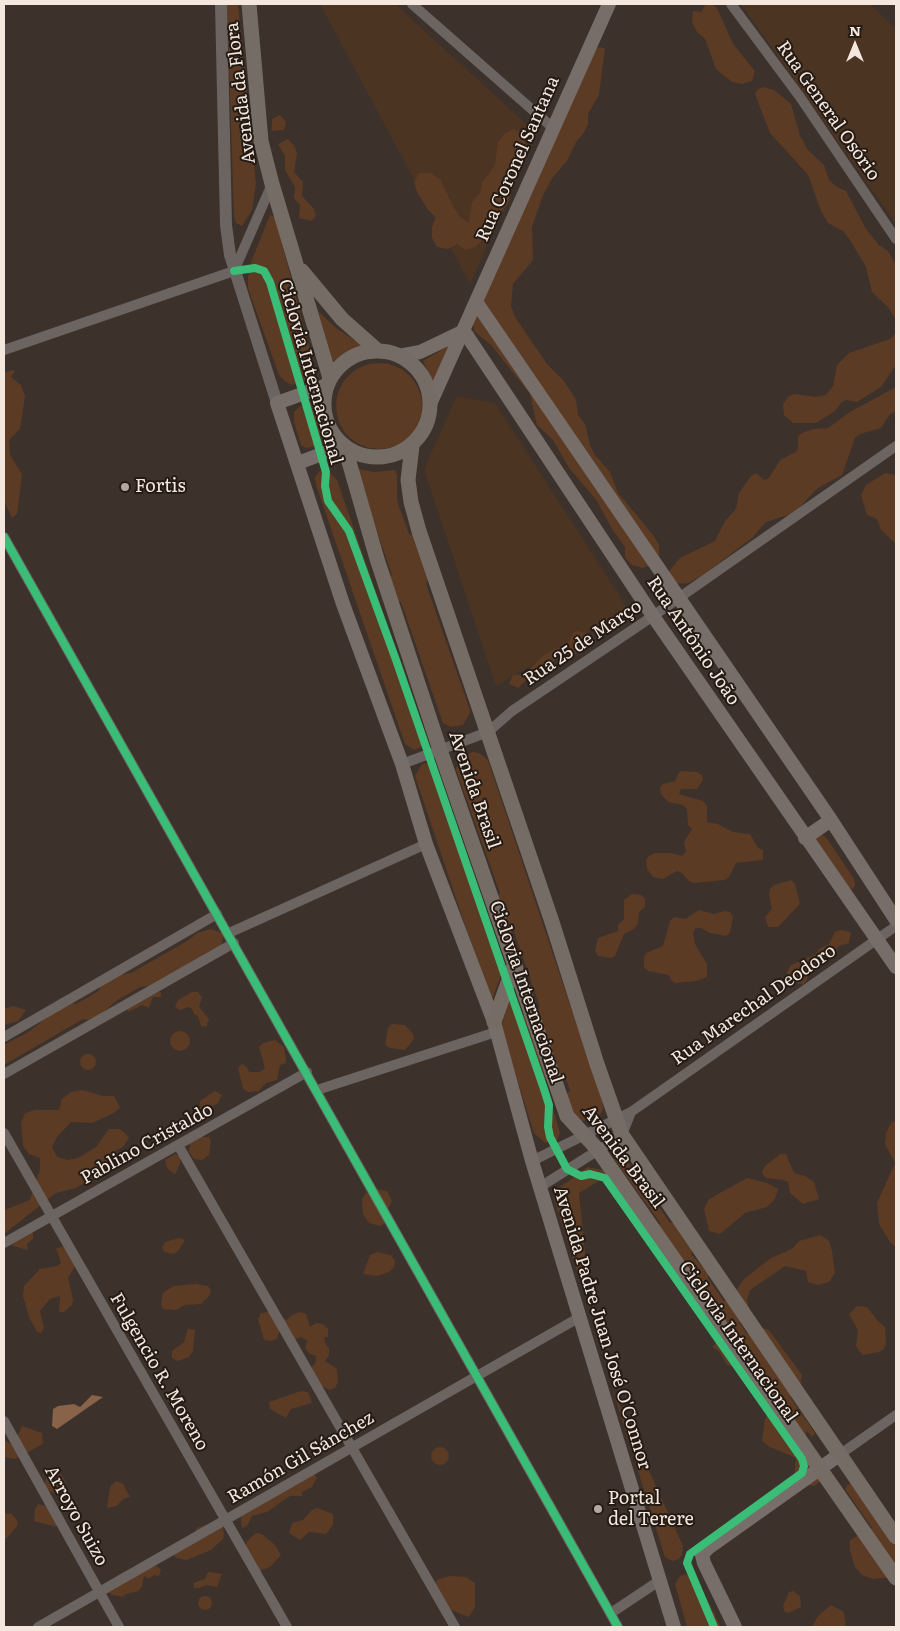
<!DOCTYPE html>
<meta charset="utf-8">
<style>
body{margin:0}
#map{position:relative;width:900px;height:1631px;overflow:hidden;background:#3c312b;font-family:Literata,serif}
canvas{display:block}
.frame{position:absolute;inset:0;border:5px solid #f4e7de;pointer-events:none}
.north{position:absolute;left:830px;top:20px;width:50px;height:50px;-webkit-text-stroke:4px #241b15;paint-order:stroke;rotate:0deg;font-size:14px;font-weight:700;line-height:20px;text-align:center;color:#f4e7de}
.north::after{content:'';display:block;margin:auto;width:18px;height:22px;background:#f4e7de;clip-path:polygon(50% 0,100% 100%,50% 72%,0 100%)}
</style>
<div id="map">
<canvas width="900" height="1631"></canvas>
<div class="frame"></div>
<div class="north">N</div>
</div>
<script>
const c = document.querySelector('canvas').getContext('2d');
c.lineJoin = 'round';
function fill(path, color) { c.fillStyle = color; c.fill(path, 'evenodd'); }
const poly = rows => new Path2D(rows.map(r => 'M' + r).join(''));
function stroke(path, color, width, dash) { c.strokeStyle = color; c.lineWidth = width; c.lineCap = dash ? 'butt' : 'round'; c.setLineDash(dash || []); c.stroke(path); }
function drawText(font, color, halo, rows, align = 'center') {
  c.font = font + ' Literata,serif'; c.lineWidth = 4; c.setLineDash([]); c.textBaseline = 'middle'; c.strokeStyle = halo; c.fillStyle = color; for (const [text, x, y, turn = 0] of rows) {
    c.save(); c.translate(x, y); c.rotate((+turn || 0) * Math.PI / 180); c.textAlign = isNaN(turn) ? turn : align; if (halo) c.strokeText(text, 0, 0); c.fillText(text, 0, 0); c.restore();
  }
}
const built = poly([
 [320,4,395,4,537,134,470,284],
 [741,4,870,4,896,29,896,224],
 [457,396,495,403,628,609,496,686,424,469]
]);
const green = poly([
 [227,4,238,4,256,184,252,210,242,226,236,223,234,216],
 [706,4,712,4,717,8,733,44,755,71,752,81,742,84,732,82,716,69,705,39,697,32,692,22,693,11,701,12],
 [595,47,605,48,599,95,588,114,588,124,583,134,576,142,567,161,553,177,543,195,532,227,533,260,513,284,511,306,515,317,547,364,564,381,576,400,578,415,585,424,590,445,595,455,610,472,618,493,654,536,659,545,659,557,652,565,642,568,632,565,625,557,625,547,612,529,597,501,569,468,553,440,537,425,530,394,491,345,475,332,472,321],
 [763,87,774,90,791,104,800,136,808,150,824,165,829,180,837,187,846,191,866,229,879,245,888,251,896,265,896,320,888,307,872,292,866,267,850,240,843,231,828,223,822,213,808,175,770,133,755,94,758,89],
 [280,115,286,122,284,130,272,131,272,119],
 [514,129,525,134,525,145,521,155,509,172,508,183,511,193,508,204,494,221,491,231,475,247,465,250,457,244,448,249,437,247,432,238,432,227,436,217,428,210,417,192,414,182,419,173,430,173,440,179,454,208,460,217,469,223,472,202,480,193,482,183,495,165,498,143,504,134],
 [288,139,294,145,297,153,294,172,303,182,302,196,314,209,316,216,311,221,299,218,300,205,294,198,295,187,285,170,285,156,278,144],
 [270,215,275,217,313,362,310,378,292,385,286,382,279,375,248,288,248,277,251,262],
 [318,311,336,328,363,346,348,351,333,361],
 [896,333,896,365,881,387,857,402,846,400,842,402,835,411,816,423,793,423,784,415,783,404,789,396,794,394,816,397,826,395,833,386,837,365,849,353,890,339],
 [450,345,433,381,423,361],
 '336 406a43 43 0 1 1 86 0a43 43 0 1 1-86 0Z',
 [12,370,15,371,11,377,21,385,25,396,20,429,9,440,10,455,22,474,17,514,12,518,5,503,4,495,4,373],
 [896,387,896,412,890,414,881,428,860,434,855,438,842,475,818,488,794,513,766,522,752,538,703,575,688,583,672,584,667,575,670,570,680,558,715,541,725,521,736,509,739,493,751,476,756,473,764,480,769,478,780,460,796,452,798,447,798,436,802,433,813,429,828,428,850,412],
 [313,401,324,443,322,445,306,448,301,445,294,422,294,412,299,407],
 [358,469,374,472,395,470,397,475,397,501,409,534,414,535,431,573,426,584,470,710,469,715,463,725,451,727,443,723,401,602,391,596,389,578,392,575,357,473],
 [320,471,328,471,337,480,426,736,424,746,414,750,405,744,316,485,315,477],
 [885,473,896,475,896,544,881,530,877,519,867,515,861,495,866,485],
 [578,631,586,633,590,638,581,651,576,654,555,656,552,667,526,680,518,688,509,684,513,675,519,675,528,670,544,655,568,643,573,633],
 [473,752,479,753,488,760,572,1011,579,1017,602,1097,603,1109,600,1115,583,1121,573,1121,562,1101,570,1090,565,1077,549,1081,544,1079,560,1133,557,1140,545,1143,534,1133,501,1028,513,989,523,1015,540,1007,513,929,506,929,492,921,489,917,490,906,500,893,456,770,459,758],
 [431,763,437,769,503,960,503,969,492,1000,488,994,415,776,422,764],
 [680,771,697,772,702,775,703,780,697,789,681,789,679,794,703,801,707,806,707,822,718,824,733,832,750,834,758,848,763,850,763,860,736,863,729,877,725,880,694,883,689,881,682,873,677,871,663,879,653,877,647,869,646,860,649,856,655,853,671,853,682,856,686,852,684,842,692,829,688,825,687,809,683,805,668,802,661,794,660,788,663,784,675,781],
 [812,834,824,836,828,840,854,879,855,885,853,889,847,888,841,880,841,875,833,867],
 [791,880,795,884,800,904,778,927,768,927,765,917,772,909,769,894,770,889,774,885],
 [632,894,641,895,645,899,645,907,639,912,638,923,634,929,624,934,615,956,611,958,598,956,595,951,598,938,618,931,618,925,624,919,624,900],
 [699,910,714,914,725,911,730,912,733,917,730,933,726,936,710,933,701,928,696,928,693,933,695,944,707,964,707,977,696,981,675,983,671,980,669,975,648,971,644,967,644,956,648,952,663,946,670,921,674,917,685,919],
 [211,929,224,934,221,946,208,952,175,977,161,984,140,987,116,1001,101,1014,90,1020,83,1019,4,1065,4,1045,30,1031,65,1002,76,1004,97,992,108,977,131,973,189,940,197,933],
 [840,930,851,932,849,943,839,946,833,955,825,957,810,969,807,980,804,984,788,983,787,972,791,965,816,954,819,949,829,944,835,932],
 [155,991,161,992,161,997,153,997,149,1008,142,1005,128,1012,127,1009],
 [192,992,198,992,202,997,199,1007,209,1019,206,1027,201,1026,198,1016,194,1014,192,1009,188,1007,180,1010,175,1007,178,1000],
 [13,1006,26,1010,18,1021,4,1025,4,1009],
 [392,1024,405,1025,413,1034,414,1039,405,1050,390,1048,385,1045,388,1028],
 '170 1041a10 10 0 1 1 20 0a10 10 0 1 1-20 0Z',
 [275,1040,284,1047,286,1058,286,1063,280,1065,277,1080,266,1083,259,1091,248,1092,243,1089,238,1068,242,1064,247,1067,249,1072,260,1072,265,1068,259,1047,263,1043],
 '80 1062a8 8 0 1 1 16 0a8 8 0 1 1-16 0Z',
 [82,1090,103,1096,114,1096,120,1108,112,1114,92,1123,71,1122,57,1137,52,1147,57,1157,68,1160,78,1158,96,1147,109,1129,120,1129,129,1137,124,1146,114,1152,102,1170,85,1183,76,1188,56,1193,4,1234,4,1210,30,1200,40,1169,40,1158,29,1154,23,1146,21,1123,25,1113,35,1110,59,1110,62,1099,71,1092],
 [215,1091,222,1095,218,1103,213,1106,209,1105,207,1110,200,1109,200,1101],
 [896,1120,896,1247,890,1242,879,1224,877,1203,895,1163,885,1144,886,1133,891,1123],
 [200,1137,209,1137,211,1141,209,1155,202,1160,194,1159,189,1152,190,1143],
 [619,1153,622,1153,670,1223,674,1222,693,1249,691,1254,709,1274,708,1278,724,1301,732,1297,744,1279,771,1258,792,1249,799,1241,820,1235,829,1241,832,1251,835,1273,829,1282,818,1285,808,1282,806,1271,785,1266,750,1290,747,1300,750,1311,750,1322,739,1322,747,1334,759,1327,769,1330,802,1375,798,1396,790,1397,815,1433,812,1437,807,1431,803,1445,822,1480,814,1486,803,1485,794,1479,796,1458,770,1447,762,1441,765,1419,771,1411,765,1381,752,1358,744,1353,737,1367,727,1365,719,1351,712,1347,720,1339,713,1331,711,1321,713,1310,718,1306,701,1281,691,1283,686,1269,689,1265,686,1260,678,1262,658,1243,642,1238,640,1232,643,1227,661,1224,614,1159],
 [175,1154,180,1157,180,1163,176,1173,174,1174,167,1168,165,1160],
 [780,1154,786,1154,794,1173,805,1176,814,1182,819,1199,803,1204,790,1193,788,1182,783,1180,766,1178,762,1173,764,1167],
 [588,1167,603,1170,607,1176,579,1193,587,1273,580,1276,577,1271,553,1196,556,1190],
 [747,1178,767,1183,778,1189,775,1199,767,1207,745,1213,720,1234,709,1231,704,1209,709,1199],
 [375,1189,387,1191,392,1201,387,1211,385,1223,380,1226,369,1223,363,1214,362,1199,365,1194],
 [33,1231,33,1239,27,1244,28,1250,13,1246,12,1244],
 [179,1238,185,1240,178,1251,174,1254,164,1252,162,1247,165,1242],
 [62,1247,67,1248,74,1263,74,1268,68,1278,73,1299,72,1305,64,1312,59,1312,60,1296,50,1299,40,1311,44,1328,41,1333,37,1332,29,1317,23,1296,24,1286,40,1269,57,1266,61,1263,56,1248],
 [377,1252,391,1255,395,1261,394,1267,389,1272,377,1276,363,1274,370,1255],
 [196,1284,208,1286,211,1291,209,1296,201,1304,185,1305,176,1310,163,1309,161,1304,163,1293,173,1286],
 [857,1306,867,1307,877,1320,885,1327,886,1344,884,1349,879,1352,863,1355,859,1351,856,1346,858,1330,849,1314],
 [268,1312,287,1320,292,1315,300,1312,306,1314,310,1327,316,1323,323,1324,328,1329,328,1337,324,1337,325,1343,329,1348,329,1355,325,1361,337,1369,338,1382,335,1388,329,1390,319,1384,311,1368,316,1362,316,1356,310,1354,305,1348,307,1341,302,1337,295,1339,289,1336,284,1330,279,1332,277,1339,271,1341,264,1340,258,1319,261,1313],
 [188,1329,195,1330,193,1351,189,1357,178,1361,172,1358,172,1351,184,1342],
 [301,1391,308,1392,312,1403,291,1409,286,1418,270,1409,269,1402],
 [613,1391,683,1546,682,1555,679,1559,672,1561,665,1557],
 [22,1426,42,1433,43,1444,15,1459,5,1457,4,1440,13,1445],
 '431 1456a9 9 0 1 1 18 0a9 9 0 1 1-18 0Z',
 '45 1483a10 10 0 1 1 20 0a10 10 0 1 1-20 0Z',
 [314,1473,317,1478,312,1487,302,1492,302,1496,290,1496,267,1512,252,1516,247,1526,242,1528,240,1512],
 [116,1481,123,1484,130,1497,123,1499,117,1506,107,1508,110,1487],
 [848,1484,851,1484,896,1536,896,1577,873,1579,862,1575,855,1567,850,1551,850,1540,872,1528,845,1489],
 [38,1504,49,1507,57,1527,34,1521,35,1509],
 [317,1508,333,1514,333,1525,326,1534,309,1532,300,1540,289,1533,292,1523,303,1520,312,1510],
 [11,1513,17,1520,18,1525,6,1539,4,1537,4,1514],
 [213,1522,222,1523,224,1534,223,1539,211,1550,187,1560,177,1558,173,1555,191,1537,197,1528],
 [256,1533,262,1534,275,1545,281,1555,270,1567,259,1571,246,1546,247,1541],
 [157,1566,161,1570,159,1576,154,1575,149,1579,144,1576,142,1587,138,1591,123,1595,125,1597,113,1595,104,1590,104,1585,123,1572],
 [208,1572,222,1574,217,1587,207,1585,199,1588,194,1588,193,1583,205,1579],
 [685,1574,697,1579,721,1627,687,1627,675,1584,679,1577],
 [449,1576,466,1577,475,1583,475,1607,469,1617,449,1609,435,1585,437,1580],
 [793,1591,800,1596,801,1607,788,1613,784,1611,783,1606,789,1592],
 '198 1603a7 7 0 1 1 14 0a7 7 0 1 1-14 0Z',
 [831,1605,844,1612,846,1627,812,1627,818,1616]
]);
const water = poly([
 [92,1395,103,1397,57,1429,52,1426,53,1409,58,1406,74,1404,80,1407]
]);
const minor = poly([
 [412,4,553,128],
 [731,4,800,97,896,239],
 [4,350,234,271,272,184],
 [4,537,618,1627],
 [402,764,488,732,512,711,653,616,896,446],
 [229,933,426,844],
 [4,1037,217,914],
 [4,1074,234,943],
 [317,1090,496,1032],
 [4,1133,287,1627],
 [178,1145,455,1627],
 [532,1161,631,1112,896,926],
 [540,1187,622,1135,631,1112],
 [4,1243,307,1072],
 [4,1421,119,1627],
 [839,1455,896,1415],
 [611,1613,659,1581],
 [38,1627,580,1317]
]);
const tertiary = poly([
 [221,4,226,225,230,255,277,403]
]);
const secondary = poly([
 [476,302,831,820,896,920],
 [464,331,653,616,896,967],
 [399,356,420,352,464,331],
 [327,385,277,403,343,604,402,764,426,844,494,1022,532,1161,674,1627],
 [431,402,609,4],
 [298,463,343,446],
 [805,838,831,820],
 [735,1627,704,1563,702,1555,708,1548,839,1455]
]);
const primary = poly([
 [249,4,261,141,272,184,330,378],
 [302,271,342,319,377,350],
 '324 404a53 53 0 1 1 106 0a53 53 0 1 1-106 0Z',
 [412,446,408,480,411,502,419,531,552,922,597,1064,622,1135,896,1537],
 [345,448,377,559,440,750,567,1116,598,1150,896,1578],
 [494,1022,514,966]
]);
const cycleway = poly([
 [234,271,255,268,264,271,270,282,326,472,325,486,328,501,349,531,396,660,544,1089,549,1105,548,1127,550,1137,567,1169,581,1176,590,1174,605,1178,802,1459,804,1466,802,1473,690,1554,687,1563,714,1627],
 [4,537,618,1627]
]);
const markers = [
 [125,487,5,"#b4a79f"],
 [598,1509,5,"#b4a79f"]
];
const streetNames = [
 ["Avenida da Flora",241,93,-97],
 ["Rua General Osório",828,111,55],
 ["Rua Coronel Santana",518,159,-66],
 ["Ciclovia Internacional",310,372,74],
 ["Rua Antônio João",693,641,56],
 ["Rua 25 de Março",583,643,-34],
 ["Avenida Brasil",474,790,71],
 ["Ciclovia Internacional",526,992,71],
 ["Rua Marechal Deodoro",754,1005,-35],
 ["Pablino Cristaldo",147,1144,-29],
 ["Avenida Brasil",623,1157,53],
 ["Avenida Padre Juan José O'Connor",602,1328,73],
 ["Ciclovia Internacional",738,1342,55],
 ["Fulgencio R. Moreno",159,1372,60],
 ["Ramón Gil Sánchez",301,1458,-30],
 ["Arroyo Suizo",76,1516,61]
];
const poiNames = [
 ["Fortis",135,487],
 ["Portal",608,1499],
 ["del Terere",608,1520]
];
fill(built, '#4c3423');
fill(green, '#5c3b25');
fill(water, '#886349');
stroke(minor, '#6b6460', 10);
stroke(tertiary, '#6b6460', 12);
stroke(secondary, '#776e69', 14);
stroke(primary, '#756c66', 15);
stroke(cycleway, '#3abd76', 8);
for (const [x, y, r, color] of markers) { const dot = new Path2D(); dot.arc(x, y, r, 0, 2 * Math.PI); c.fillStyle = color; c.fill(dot); stroke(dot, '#241b15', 2); }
drawText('18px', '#f4e7de', '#241b15', streetNames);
drawText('18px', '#f4e7de', '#241b15', poiNames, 'left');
</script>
